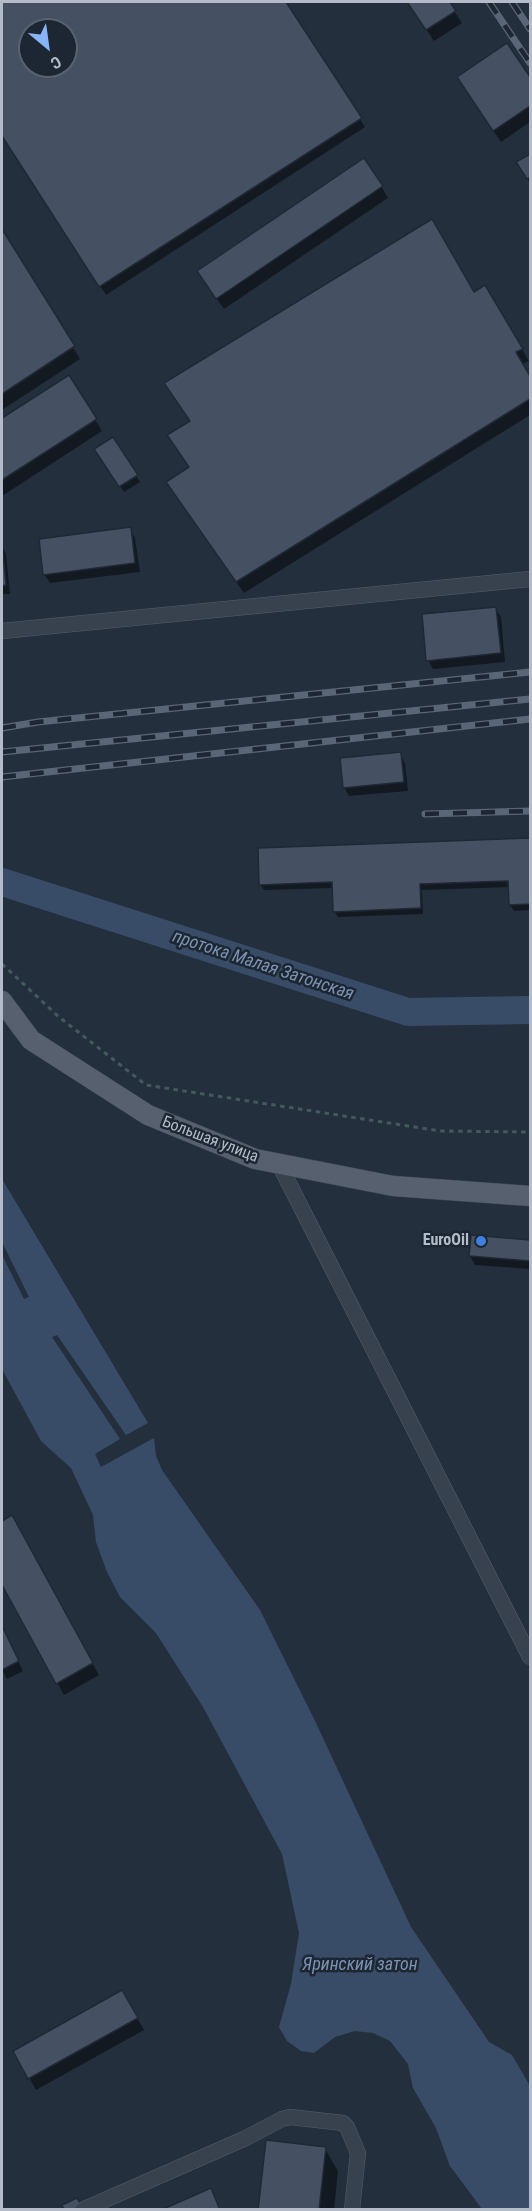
<!DOCTYPE html>
<meta charset="utf-8">
<style>
body{margin:0}
#map{position:relative;width:532px;height:2211px;overflow:hidden;background:#242f3e;font-family:"Roboto Condensed",sans-serif}
canvas{display:block}
.frame{position:absolute;inset:0;border:3px solid #b4bcc9;pointer-events:none}
.north{position:absolute;left:18px;top:18px;width:60px;height:60px;box-sizing:border-box;background:#1d2633;border:2px solid #59626f;border-radius:50%;rotate:151deg;font-size:16px;font-weight:700;line-height:24px;text-align:center;color:#b4bcc9}
.north::after{content:'';display:block;margin:auto;width:21px;height:27px;background:#8ab4f8;clip-path:polygon(50% 0,100% 100%,50% 72%,0 100%)}
</style>
<div id="map">
<canvas width="532" height="2211"></canvas>
<div class="frame"></div>
<div class="north">С</div>
</div>
<script>
const c = document.querySelector('canvas').getContext('2d');
c.lineJoin = 'round';
function fill(path, color) { c.fillStyle = color; c.fill(path, 'evenodd'); }
const poly = rows => new Path2D(rows.map(r => 'M' + r).join(''));
function stroke(path, color, width, dash) { c.strokeStyle = color; c.lineWidth = width; c.lineCap = dash ? 'butt' : 'round'; c.setLineDash(dash || []); c.stroke(path); }
function drawText(font, color, halo, rows, align = 'center') {
  c.font = font + ' "Roboto Condensed",sans-serif'; c.lineWidth = 5; c.setLineDash([]); c.textBaseline = 'middle'; c.strokeStyle = halo; c.fillStyle = color; for (const [text, x, y, turn = 0] of rows) {
    c.save(); c.translate(x, y); c.rotate((+turn || 0) * Math.PI / 180); c.textAlign = isNaN(turn) ? turn : align; if (halo) c.strokeText(text, 0, 0); c.fillText(text, 0, 0); c.restore();
  }
}
const water = poly([
 [2,1179,148,1423,126,1435,57,1335,52,1337,120,1439,95,1454,101,1467,154,1438,156,1456,162,1470,260,1610,316,1723,411,1927,489,2042,512,2055,530,2086,530,2209,482,2209,450,2166,436,2128,413,2088,408,2064,390,2041,373,2033,355,2031,335,2037,314,2053,301,2051,287,2041,279,2027,291,1984,299,1933,282,1854,203,1707,156,1633,120,1597,107,1572,96,1542,93,1515,71,1468,41,1441,2,1369,2,1255,24,1299,29,1297,2,1242]
]);
const shadow = poly([
 [2,2,285,2,365,127,106,295,2,134],
 [30,30,66,30,66,66,30,66],
 [408,2,448,2,462,23,434,41],
 [507,45,530,80,530,122,501,142,465,89],
 [530,155,530,183,518,163],
 [381,186,388,198,224,309,206,283],
 [2,232,80,359,2,410],
 [485,287,529,361,522,364,530,379,530,415,244,593,175,494,192,474,191,422],
 [68,377,102,431,2,496,2,420],
 [112,439,140,482,124,492,100,456],
 [130,529,135,538,140,572,50,583,44,574],
 [2,547,6,554,10,594,2,594],
 [495,608,501,617,505,662,433,669,428,660],
 [400,754,405,763,408,791,349,796,344,787],
 [530,840,530,910,514,911,510,905,509,887,422,890,423,914,338,917,334,911,333,888,264,890,260,884,259,850],
 [472,1237,530,1242,530,1269,475,1265,470,1256],
 [11,1518,99,1675,64,1695,2,1582,2,1523],
 [2,1628,23,1671,7,1679,2,1669],
 [122,1992,144,2030,36,2090,15,2052],
 [325,2149,338,2171,334,2210,259,2210]
]);
const river = poly([
 [2,882,408,1012,530,1010]
]);
const building = poly([
 [2,2,286,2,362,118,99,287,2,136,2,2],
 [30,30,66,30,66,66,30,66,30,30],
 [407,2,450,2,456,11,426,30,407,2],
 [507,43,530,77,530,106,493,131,457,77,507,43],
 [530,154,530,177,527,179,516,162,530,154],
 [364,158,383,186,216,299,197,271,364,158],
 [432,219,474,292,485,285,523,349,516,352,530,376,530,399,236,582,166,482,189,467,167,435,190,421,164,383,432,219],
 [2,229,75,346,2,394,2,229],
 [69,375,97,419,2,480,2,418,69,375],
 [113,437,138,475,119,487,94,449,113,437],
 [131,527,135,563,43,575,39,539,131,527],
 [2,544,6,585,2,586,2,544],
 [496,607,501,653,426,661,422,614,496,607],
 [401,752,404,782,343,788,340,758,401,752],
 [530,838,530,904,509,905,508,881,420,884,421,908,333,912,332,882,259,885,258,848,530,838],
 [471,1235,530,1240,530,1261,469,1256,471,1235],
 [12,1515,93,1663,56,1684,2,1585,2,1521,12,1515],
 [2,1626,19,1661,2,1670,2,1626],
 [122,1990,138,2018,28,2079,13,2051,122,1990],
 [266,2140,326,2147,319,2210,258,2210,266,2140],
 [211,2188,220,2210,161,2210,211,2188],
 [77,2198,82,2207,77,2210,64,2210,62,2205,77,2198]
]);
const path = poly([
 [2,964,59,1017,146,1085,440,1131,530,1132]
]);
const minor = poly([
 [2,631,530,579],
 [279,1164,530,1657],
 [82,2210,246,2138,282,2119,290,2117,343,2123,347,2127,358,2153,352,2210]
]);
const major = poly([
 [2,1001,31,1040,148,1115,255,1159,393,1186,530,1196]
]);
const rail = poly([
 [489,2,530,63],
 [512,2,530,29],
 [2,728,38,722,530,672],
 [2,752,530,699],
 [2,777,530,719],
 [425,814,530,811]
]);
const markers = [
 [481,1241,6,"#3f7fe0"]
];
const streetNames = [
 ["Большая улица",210,1140,21]
];
const poiNames = [
 ["EuroOil",469,1241]
];
const waterNames = [
 ["протока Малая Затонская",263,966,18],
 ["Яринский затон",360,1965]
];
fill(water, '#394c67');
fill(shadow, '#0007');
stroke(river, '#394c67', 28);
fill(building, '#455162');
stroke(building, '#1f2835', 1.5);
stroke(minor, '#565f6c', 16);
stroke(major, '#414a57', 21);
stroke(path, '#44595c', 3, [4.5, 4.5]);
stroke(minor, '#38414e', 15);
stroke(major, '#56606e', 20);
stroke(rail, '#5a6575', 7);
stroke(rail, '#1d2633', 4.5, [14]);
for (const [x, y, r, color] of markers) { const dot = new Path2D(); dot.arc(x, y, r, 0, 2 * Math.PI); c.fillStyle = color; c.fill(dot); stroke(dot, '#1d2633', 2); }
drawText('16px', '#b4bcc9', '#1d2633', streetNames);
drawText('bold 16px', '#b4bcc9', '#1d2633', poiNames, 'right');
drawText('italic 18px', '#7c92b1', '#1d2633', waterNames);
</script>
